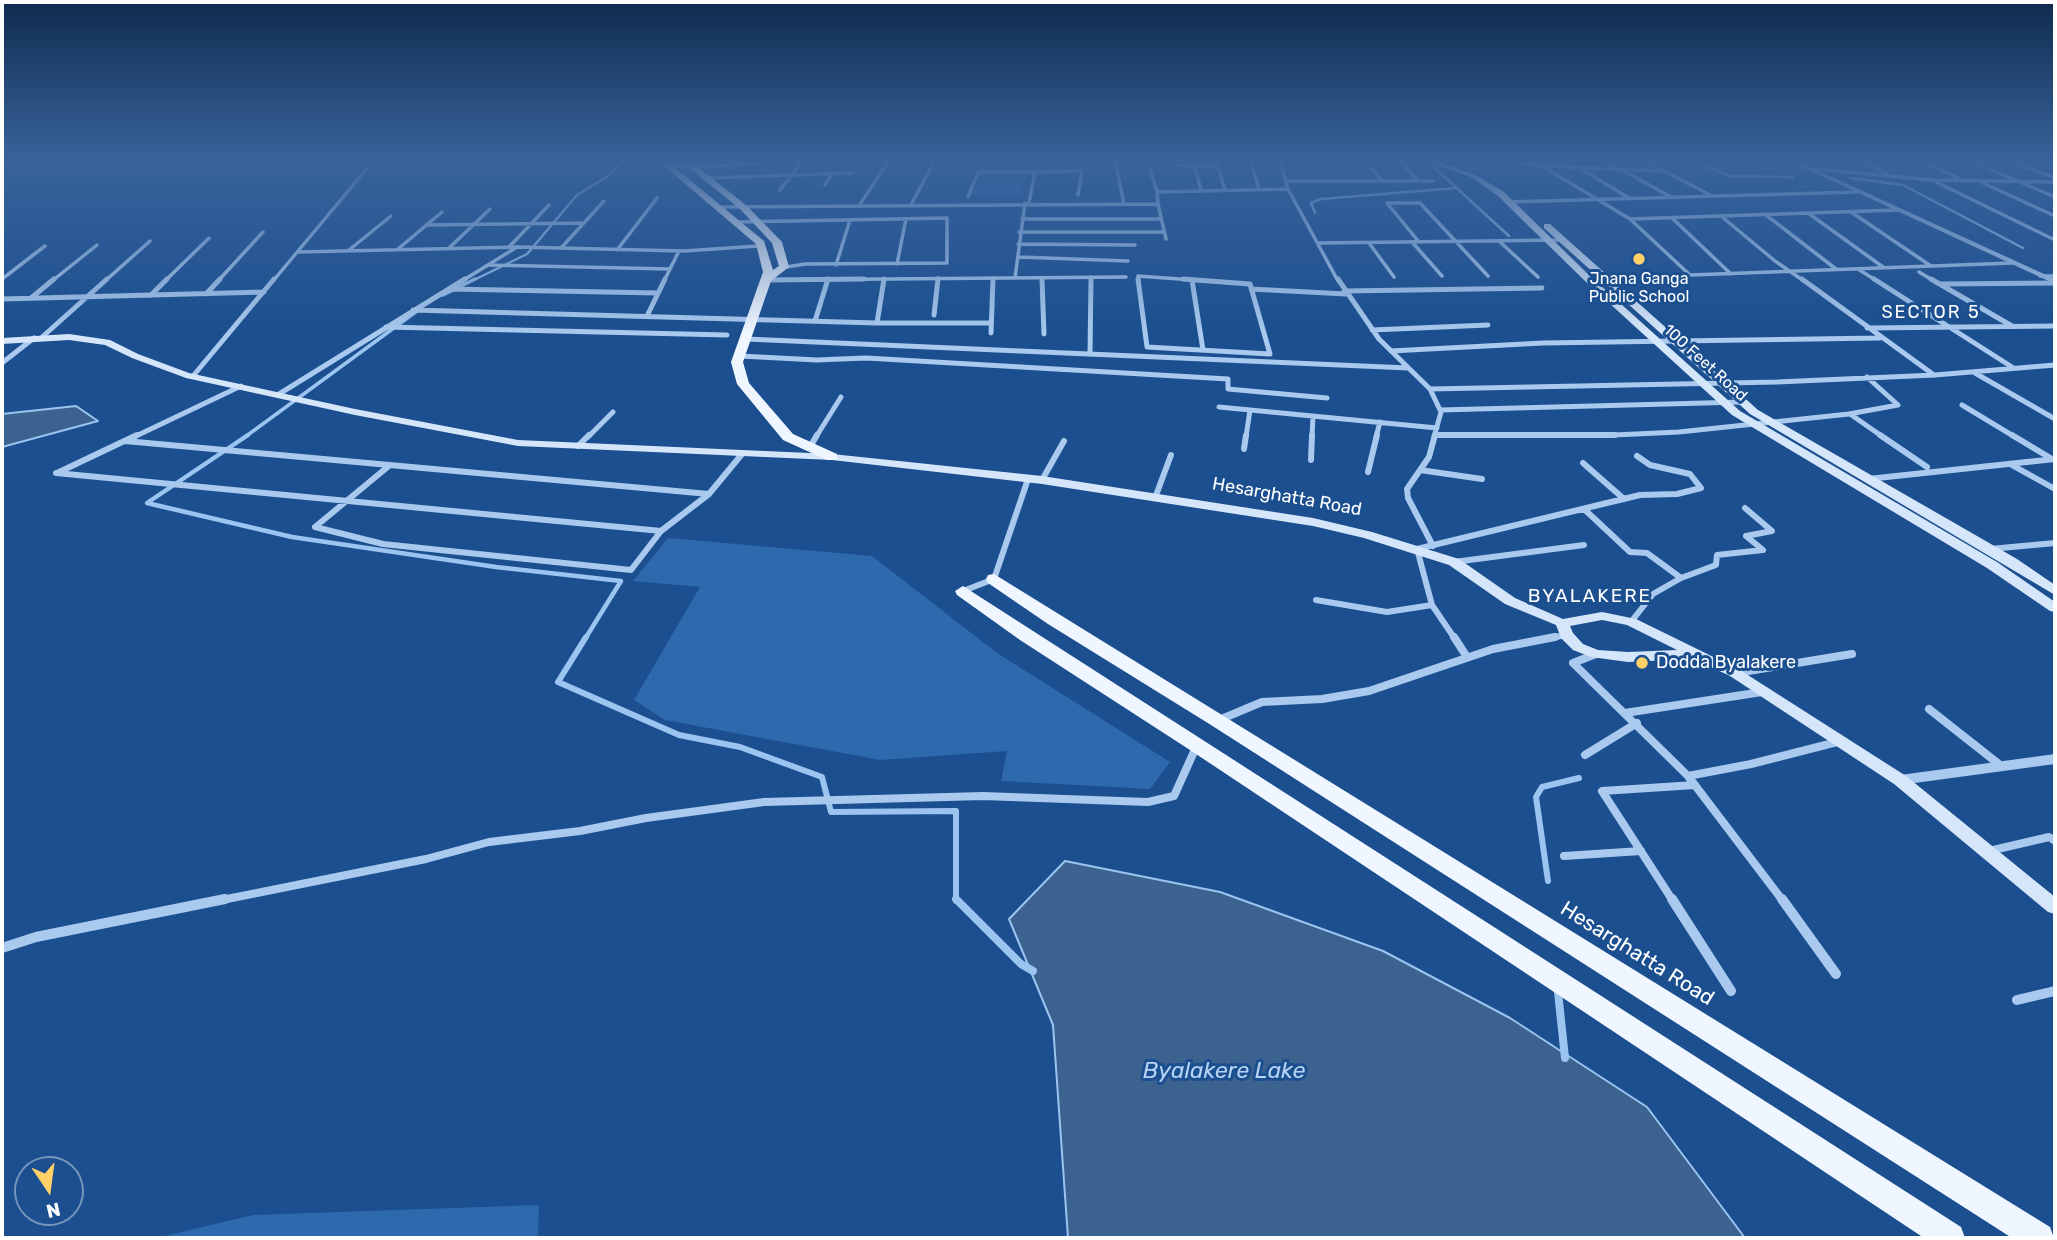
<!DOCTYPE html>
<style>
body{margin:0}
#map{position:relative;width:2057px;height:1240px;overflow:hidden;background:#1b4f8f;font-family:Rubik,sans-serif}
canvas{display:block}
.frame{position:absolute;inset:0;border:4px solid #fff;pointer-events:none}
.north{position:absolute;left:14px;top:1156px;width:70px;height:70px;box-sizing:border-box;background:#1b4f8f;border:2px solid #7695bc;border-radius:50%;rotate:167deg;font-size:19px;font-weight:700;line-height:28px;text-align:center;color:#fff}
.north::after{content:'';display:block;margin:auto;width:24px;height:32px;background:#ffd166;clip-path:polygon(50% 0,100% 100%,50% 72%,0 100%)}
</style>
<div id="map">
<canvas width="2057" height="1240"></canvas>
<div class="frame"></div>
<div class="north">N</div>
</div>
<script>
const c = document.querySelector('canvas').getContext('2d');
c.lineJoin = 'round';
function fill(path, color) { c.fillStyle = color; c.fill(path, 'evenodd'); }
const poly = rows => new Path2D(rows.map(r => 'M' + r).join(''));
function stroke(path, color, width, dash) { c.strokeStyle = color; c.lineWidth = width; c.lineCap = dash ? 'butt' : 'round'; c.setLineDash(dash || []); c.stroke(path); }
function drawText(font, color, halo, rows, align = 'center') {
  c.font = font + ' Rubik,sans-serif'; c.lineWidth = 6; c.setLineDash([]); c.textBaseline = 'middle'; c.strokeStyle = halo; c.fillStyle = color; for (const [text, x, y, turn = 0] of rows) {
    c.save(); c.translate(x, y); c.rotate((+turn || 0) * Math.PI / 180); c.textAlign = isNaN(turn) ? turn : align; if (halo) c.strokeText(text, 0, 0); c.fillText(text, 0, 0); c.restore();
  }
}
const green = poly([
 [981,173,1027,173,1021,195,971,196],
 [668,538,872,556,997,653,1170,762,1150,789,1001,781,1007,751,880,760,665,720,634,700,700,587,633,581],
 [539,1205,538,1238,156,1238,253,1215]
]);
const water = poly([
 [76,406,98,421,2,447,2,414,76,406],
 [1065,861,1220,892,1383,951,1510,1018,1647,1107,1745,1238,1068,1238,1053,1025,1009,919,1065,861]
]);
const streamFar4 = poly([
 [1426,160,1509,236],
 [1691,160,1730,176,1793,177],
 [1850,178,1903,185,2023,248],
 [1315,213,1311,203,1321,199,1457,188],
 [472,281,527,254,577,195,608,176,625,160]
]);
const streamFar3 = poly([
 [443,295,475,279],
 [245,437,417,311]
]);
const streamFar2 = poly([
 [248,435,147,503,292,537,496,567,621,581,585,639]
]);
const streamFar1 = poly([
 [586,637,558,682,679,735,740,747,822,777,831,812,956,811,956,901],
 [1548,881,1536,797,1542,787,1579,778]
]);
const stream = poly([
 [956,899,1021,964,1033,971],
 [1558,992,1565,1058]
]);
const minorFar4 = poly([
 [1115,160,1124,204],
 [1193,160,1201,190],
 [1216,160,1225,190],
 [1250,160,1259,189],
 [1280,160,1288,189,1338,281],
 [1366,160,1382,181],
 [1400,160,1418,181],
 [1501,160,1542,166],
 [1604,160,1671,197],
 [1643,160,1712,196],
 [1860,160,1887,174],
 [1919,160,1958,178],
 [1968,160,2055,197],
 [2007,160,2055,178],
 [2052,160,2055,161],
 [979,161,1115,162],
 [1148,161,1157,192],
 [1174,165,1218,166],
 [692,167,802,161],
 [1805,168,1932,180,2055,182],
 [1583,170,1629,198],
 [1663,171,1542,166,1630,219,1690,275,2012,263],
 [706,178,852,173],
 [1287,181,1433,181],
 [1936,182,2055,240],
 [1983,183,2055,216],
 [825,185,832,174],
 [780,190,803,160],
 [968,197,978,172,1035,172],
 [1508,202,1857,192],
 [1029,203,1035,172,1082,171,1078,195],
 [1158,204,1166,239],
 [911,205,935,160],
 [859,206,889,160],
 [718,207,1158,204,1157,192,1288,189],
 [1851,212,1931,266],
 [1808,213,1883,267],
 [1766,215,1836,269],
 [1721,216,1775,261,1804,281],
 [1672,218,1731,274],
 [1022,219,1161,219],
 [1630,219,1898,210],
 [736,222,947,218,947,263,805,264,780,268],
 [426,225,584,223],
 [1019,232,1164,232],
 [1499,241,1538,277],
 [1412,242,1442,276],
 [1419,242,1387,203,1420,203,1488,276],
 [1319,243,1562,240],
 [1369,243,1394,277],
 [1018,244,1135,245],
 [509,247,549,205],
 [449,248,490,209],
 [561,248,604,201],
 [398,249,442,212],
 [349,250,391,216],
 [617,250,657,198],
 [298,252,518,247,684,251,758,246],
 [1019,257,1128,261],
 [897,264,906,219],
 [489,265,670,269],
 [836,265,850,220],
 [1858,269,1877,281],
 [1919,272,1934,281],
 [2040,276,2055,276],
 [1015,278,1025,203],
 [1042,278,1042,281],
 [2,279,45,246],
 [766,280,1126,277],
 [52,281,97,245],
 [105,281,150,241],
 [165,281,209,238],
 [218,281,263,232],
 [273,281,374,160],
 [462,281,517,247],
 [664,281,679,251],
 [938,281,938,278],
 [993,281,993,278],
 [1091,281,1091,277],
 [1139,281,1138,276,1207,281]
]);
const minorFar3 = poly([
 [1042,279,1044,334],
 [1138,279,1147,347,1270,354,1250,284,1183,279],
 [1338,279,1379,339,1430,389,1441,412,1434,437],
 [1802,279,1934,375],
 [1874,279,2012,367],
 [1931,279,2012,326],
 [766,280,864,279],
 [1192,280,1203,350],
 [1939,284,2055,283],
 [449,289,658,293],
 [1251,289,1346,294],
 [1344,291,1542,288],
 [206,294,220,279],
 [151,295,167,279],
 [31,298,54,279],
 [2,299,264,292],
 [413,310,877,323,991,323],
 [934,315,938,279],
 [647,316,665,279],
 [815,321,828,279],
 [877,323,884,279],
 [386,327,727,335],
 [1867,328,2055,326],
 [1372,330,1488,325],
 [991,333,993,279],
 [41,338,107,279],
 [746,339,1408,368],
 [1391,351,1543,343,1880,338],
 [1090,353,1091,279],
 [740,356,817,360,866,358,1228,379,1228,389,1327,398],
 [2,363,34,338],
 [1975,373,2055,419],
 [193,376,274,279],
 [1430,389,1777,382,1935,375,2055,365],
 [279,394,465,279],
 [1962,405,2015,437],
 [1219,407,1437,428],
 [1440,410,1743,402],
 [1850,414,1883,437],
 [1436,435,1614,435,1679,432,1849,414,1898,405,1867,377],
 [134,437,241,386],
 [588,437,613,412],
 [816,437,841,397],
 [1246,437,1250,410],
 [1312,437,1313,416],
 [1376,437,1380,422]
]);
const minorFar2 = poly([
 [1436,435,1615,435],
 [1880,435,1927,467],
 [2012,435,2052,459],
 [125,441,709,494],
 [578,446,589,435],
 [810,447,817,435],
 [1244,449,1246,435],
 [1311,460,1312,435],
 [1583,463,1624,499],
 [2010,464,2055,489],
 [390,465,315,527,383,544,631,570,661,531,709,494,742,454],
 [1420,470,1482,479],
 [1368,472,1377,435],
 [56,473,661,531],
 [57,473,137,435],
 [1868,479,2055,459],
 [1042,480,1064,441],
 [1155,498,1171,455],
 [1584,509,1630,552,1647,553,1681,578,1653,594,1631,622],
 [1433,546,1408,498,1407,489,1429,457,1435,435],
 [1990,549,2055,543],
 [1454,562,1584,545],
 [1681,578,1716,565,1717,555,1763,550,1746,536,1772,531,1745,508],
 [963,591,994,579,1028,479],
 [1316,600,1387,612,1432,605],
 [1455,639,1432,605,1417,549,1640,495,1677,494,1701,488,1690,474,1650,465,1637,456],
 [1546,639,1566,635]
]);
const minorFar1 = poly([
 [1454,637,1467,657],
 [1596,654,1573,663,1688,776,1783,901],
 [1736,673,1852,654],
 [1929,709,2000,765],
 [1625,713,1762,692],
 [1219,720,1262,702,1322,699,1369,691,1493,649,1555,637],
 [1585,755,1637,723],
 [1688,776,1751,764,1841,741],
 [1989,851,2049,837,2055,841],
 [1564,856,1641,851],
 [217,901,426,859,489,842,580,831,646,818,764,802,983,796,1148,802,1174,796,1197,745],
 [1673,901,1602,791,1695,785]
]);
const minor = poly([
 [1672,899,1731,991],
 [1782,899,1836,974],
 [2,948,36,937,225,899],
 [2017,1000,2055,991]
]);
const tertiary = poly([
 [1787,160,1795,160,2055,279,2055,284,1787,160],
 [2055,754,2055,764,1900,785,1895,784,1893,780,1895,776,1900,775,2055,754]
]);
const secondary = poly([
 [1425,160,1434,160,1477,176,1504,192,1591,277,1740,411,1997,562,2055,602,2055,612,2050,611,1987,568,1732,415,1585,281,1498,196,1473,178,1425,160],
 [1544,224,1550,224,1758,410,2017,559,2055,585,2055,595,1750,414,1544,228,1544,224],
 [69,334,110,340,138,354,189,373,355,409,518,440,832,454,1042,476,1313,518,1372,532,1459,559,1515,598,1563,619,1602,612,1636,619,1740,670,1906,776,2055,897,2055,914,2048,912,1894,784,1730,676,1694,659,1628,662,1591,657,1573,650,1561,638,1556,625,1505,604,1449,565,1364,538,1313,526,1042,484,832,460,518,446,355,415,186,378,132,358,105,345,69,340,2,344,2,338,69,334],
 [1602,620,1627,625,1677,650,1628,652,1598,650,1583,644,1573,633,1570,626,1602,620]
]);
const primary = poly([
 [657,160,694,164,746,205,782,242,789,267,771,281,743,362,749,383,793,434,837,454,837,460,827,460,783,440,737,384,731,362,763,272,756,244,657,160],
 [674,167,689,168,740,209,772,243,779,266,773,270,764,241,674,167],
 [994,574,2050,1227,2054,1238,2012,1238,1211,725,1048,624,988,583,986,579,988,575,994,574],
 [963,586,1961,1227,1965,1238,1924,1238,1190,750,1020,640,957,595,955,591,963,586]
]);
const markers = [
 [1639,259,7,"#ffd166"],
 [1642,663,7,"#ffd166"]
];
const farPoinames = [
 ["Jnana Ganga",1639,279],
 ["Public School",1639,297]
];
const farStreetnames = [
 ["100 Feet Road",1705,363,42]
];
const farQuarternames = [
 ["SECTOR 5",1931,313]
];
const streetNames = [
 ["Hesarghatta Road",1287,497,10]
];
const poiNames = [
 ["Dodda Byalakere",1656,663]
];
const neighbourhoodNames = [
 ["BYALAKERE",1590,597]
];
const nearStreetnames = [
 ["Hesarghatta Road",1637,954,32]
];
const nearWaternames = [
 ["Byalakere Lake",1224,1071]
];
fill(green, '#2e69ad');
fill(water, '#3c6290');
stroke(water, '#9cc4f0', 2);
stroke(streamFar4, '#9cc4f0', 2.5);
stroke(streamFar3, '#9cc4f0', 3.5);
stroke(streamFar2, '#9cc4f0', 4.5);
stroke(streamFar1, '#9cc4f0', 6);
stroke(stream, '#9cc4f0', 8);
stroke(minorFar4, '#a9c9ee', 3.5);
stroke(minorFar3, '#a9c9ee', 5);
stroke(minorFar2, '#a9c9ee', 6);
stroke(minorFar1, '#a9c9ee', 8);
stroke(minor, '#a9c9ee', 10);
fill(tertiary, '#a9c9ee');
fill(secondary, '#d6e6fa');
fill(primary, '#f0f6ff');
const sky = c.createLinearGradient(0, 0, 0, 334);
sky.addColorStop(0, '#0f2b4f');
sky.addColorStop(0.48, '#39639b');
sky.addColorStop(1, '#39639b00');
c.fillStyle = sky;
c.fillRect(0, 0, 2057, 334);
for (const [x, y, r, color] of markers) { const dot = new Path2D(); dot.arc(x, y, r, 0, 2 * Math.PI); c.fillStyle = color; c.fill(dot); stroke(dot, '#1b4f8f', 2.5); }
drawText('16px', '#fff', '#1b4f8f', farPoinames);
drawText('16px', '#fff', '#1b4f8f', farStreetnames);
c.letterSpacing = '2px';
drawText('18px', '#fff', '#1b4f8f', farQuarternames);
c.letterSpacing = '0px';
drawText('18px', '#fff', '#1b4f8f', streetNames);
drawText('18px', '#fff', '#1b4f8f', poiNames, 'left');
c.letterSpacing = '2px';
drawText('19px', '#fff', '#1b4f8f', neighbourhoodNames);
c.letterSpacing = '0px';
drawText('21px', '#fff', '#1b4f8f', nearStreetnames);
drawText('italic 23px', '#b5d3f5', '#1b4f8f', nearWaternames);
</script>
